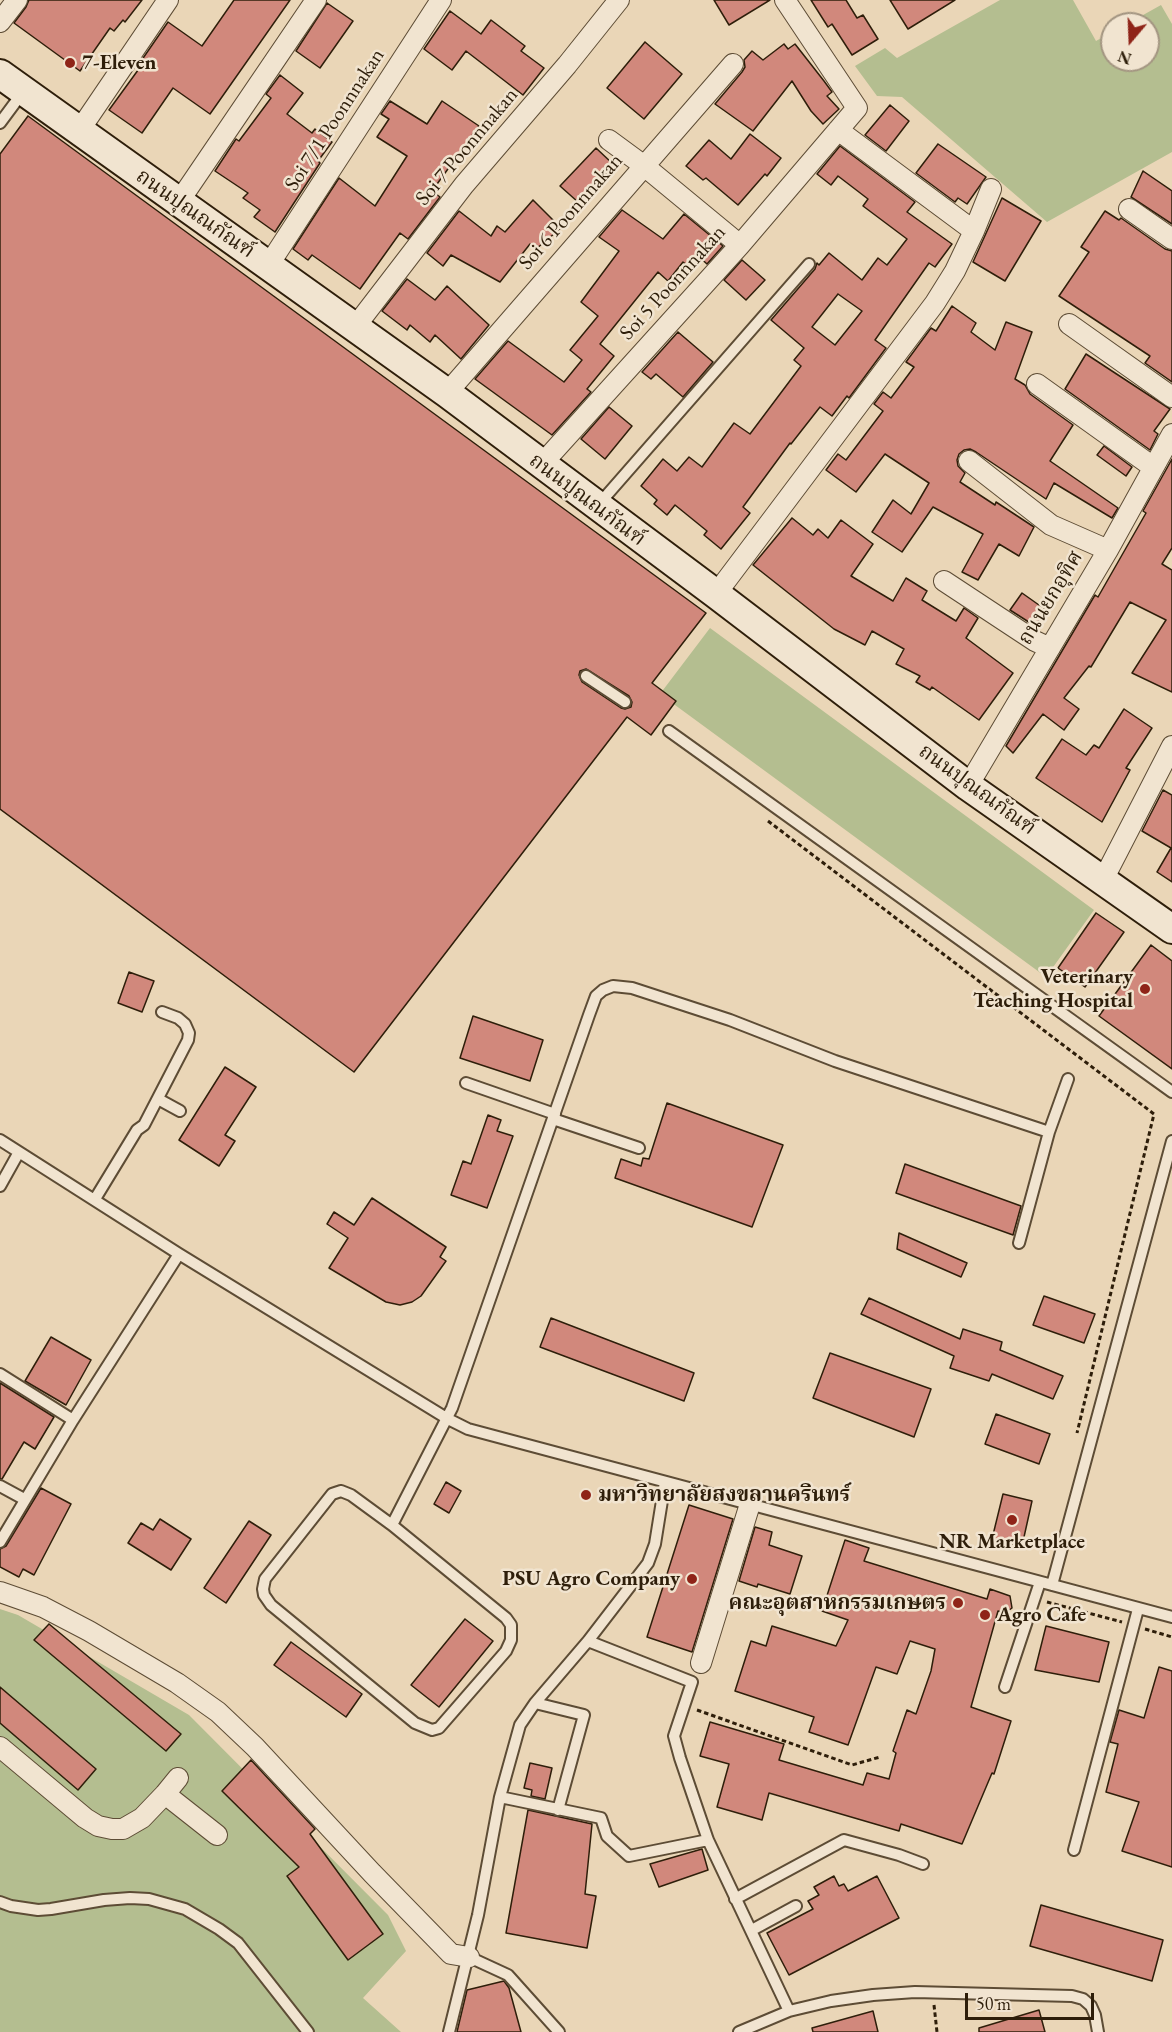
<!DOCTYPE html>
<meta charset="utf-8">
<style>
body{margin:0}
#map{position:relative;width:1172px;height:2032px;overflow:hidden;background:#ead6b7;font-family:"EB Garamond",serif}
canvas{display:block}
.north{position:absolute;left:1100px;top:12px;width:60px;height:60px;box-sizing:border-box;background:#f1e4d0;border:2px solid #a39581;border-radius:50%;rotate:199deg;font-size:16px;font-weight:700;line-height:24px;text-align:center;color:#2e1e0a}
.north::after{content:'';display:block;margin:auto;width:21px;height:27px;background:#8f2418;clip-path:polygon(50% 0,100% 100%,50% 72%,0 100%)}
.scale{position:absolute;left:965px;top:1993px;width:129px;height:27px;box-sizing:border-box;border:3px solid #2e1e0a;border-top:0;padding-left:8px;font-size:18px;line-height:21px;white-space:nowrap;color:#2e1e0a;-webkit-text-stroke:4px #f1e4d0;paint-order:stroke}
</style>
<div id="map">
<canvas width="1172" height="2032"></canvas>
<div class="north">N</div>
<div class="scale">50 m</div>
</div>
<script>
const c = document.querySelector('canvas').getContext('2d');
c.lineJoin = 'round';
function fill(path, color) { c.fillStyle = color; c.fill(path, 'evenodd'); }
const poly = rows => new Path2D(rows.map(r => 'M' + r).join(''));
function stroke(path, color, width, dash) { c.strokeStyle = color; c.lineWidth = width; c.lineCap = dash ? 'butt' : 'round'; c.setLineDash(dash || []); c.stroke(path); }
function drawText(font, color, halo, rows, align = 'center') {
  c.font = font + ' "EB Garamond","Noto Serif Thai",serif'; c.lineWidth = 5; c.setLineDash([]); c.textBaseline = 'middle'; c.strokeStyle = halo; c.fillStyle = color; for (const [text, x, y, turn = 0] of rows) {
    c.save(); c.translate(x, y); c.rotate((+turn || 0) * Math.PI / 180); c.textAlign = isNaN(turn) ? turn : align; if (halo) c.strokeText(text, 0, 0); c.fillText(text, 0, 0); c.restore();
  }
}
const green = poly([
 [1000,0,1073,0,1096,41,1112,32,1112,60,1148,60,1148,24,1127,24,1161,5,1172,24,1172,152,1047,222,902,97,877,96,855,66,885,48,897,58],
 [710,628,1094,910,1046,977,660,694],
 [0,1609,18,1615,189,1715,388,1915,406,1951,363,1998,401,2032,0,2032]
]);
const building = poly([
 [29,0,142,0,125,22,123,20,114,31,110,28,80,71,14,23,26,7,29,0],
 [234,0,290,0,210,114,173,88,142,133,109,110,141,66,139,64,168,22,202,46,234,0],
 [714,0,770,0,729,25,714,0],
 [811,0,846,0,857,18,863,15,878,39,852,55,832,24,828,27,811,0],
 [890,0,955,0,908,29,890,0],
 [327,3,353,21,320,68,296,51,327,3],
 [450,11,481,34,491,20,525,46,521,51,544,68,523,95,466,51,452,70,424,49,450,11],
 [645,42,682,74,644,119,607,88,645,42],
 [784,44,788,49,795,44,824,81,832,92,827,96,839,109,823,124,811,111,792,81,753,131,715,104,742,72,745,67,744,60,752,51,763,60,784,44],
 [280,75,303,93,287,114,312,133,315,129,332,142,318,161,320,163,275,232,254,217,260,210,243,198,248,193,215,171,236,139,239,141,271,98,266,94,280,75],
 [390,101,427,124,442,101,479,126,432,191,440,197,408,239,400,233,360,289,312,255,308,260,293,249,339,178,375,206,407,156,377,137,389,119,381,114,390,101],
 [890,105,909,121,886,151,865,135,890,105],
 [28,116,706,613,652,683,676,701,651,735,627,717,354,1072,0,809,0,154,28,116],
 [586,669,629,696,632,702,631,707,625,709,621,708,582,682,579,675,580,671,586,669],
 [750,134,781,158,767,176,765,174,738,205,706,178,703,180,686,166,709,140,731,159,750,134],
 [938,144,986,177,967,204,958,198,955,202,916,173,938,144],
 [840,146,915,202,907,212,952,244,935,267,929,263,875,340,886,348,849,398,847,396,832,416,820,407,791,444,790,443,743,507,750,513,721,549,704,535,707,531,675,505,667,515,654,504,657,500,641,486,663,459,677,471,689,457,702,467,734,423,750,434,801,366,794,360,804,348,771,320,815,269,817,263,819,265,829,253,862,280,878,258,887,265,907,239,863,206,868,199,838,176,831,185,817,174,840,146],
 [838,294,862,311,835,345,812,327,838,294],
 [596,148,614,165,578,202,560,186,596,148],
 [1143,171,1172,191,1172,224,1131,197,1143,171],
 [1002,198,1041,221,1005,281,973,262,1002,198],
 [533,200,561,228,536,249,530,244,500,282,451,255,443,266,427,253,459,211,491,236,497,226,505,232,533,200],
 [622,210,663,239,684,214,723,246,707,264,697,255,688,266,683,262,668,281,658,272,600,344,614,356,587,389,591,392,552,435,475,379,508,341,564,382,582,360,570,350,598,316,581,302,619,251,599,237,622,210],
 [1105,211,1119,220,1121,218,1165,249,1172,251,1172,382,1145,363,1150,356,1059,296,1089,252,1081,247,1105,211],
 [742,260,765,280,746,300,724,280,742,260],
 [407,279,435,300,447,286,489,325,461,359,435,335,430,342,410,325,407,330,382,311,407,279],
 [952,306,976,323,971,332,995,350,1006,322,1032,332,1015,379,1025,385,1030,394,1073,425,1050,461,1118,508,1112,518,1054,483,1046,499,976,452,970,449,964,450,959,454,957,460,958,466,965,473,960,482,995,505,996,502,1034,527,1019,556,999,544,978,580,962,572,983,534,933,507,902,552,872,532,893,500,911,514,929,483,885,454,856,492,826,470,838,454,846,460,883,411,874,404,883,392,891,398,914,367,906,362,931,328,936,331,952,306],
 [678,332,713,362,683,397,656,374,651,379,642,372,678,332],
 [1086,354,1170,409,1154,431,1158,434,1150,450,1065,389,1086,354],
 [609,407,632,426,605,459,581,439,609,407],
 [1104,446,1132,467,1126,476,1097,455,1104,446],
 [1172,459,1172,548,1162,564,1172,570,1172,692,1132,673,1166,620,1130,602,1091,667,1089,666,1064,698,1079,709,1064,730,1043,714,1013,753,1006,746,1095,595,1098,597,1146,513,1143,511,1172,459],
 [792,518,813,535,818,529,828,538,841,520,873,544,851,576,893,601,906,578,927,591,922,600,956,621,964,608,978,618,966,638,1013,673,979,720,932,687,930,690,916,682,920,676,896,664,904,649,872,631,865,645,834,629,753,565,792,518],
 [1022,593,1046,610,1035,626,1010,610,1022,593],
 [1124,709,1152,728,1126,768,1130,770,1102,822,1036,778,1062,739,1086,755,1094,745,1099,748,1124,709],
 [1163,790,1172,795,1172,882,1157,872,1171,848,1142,831,1163,790],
 [1096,913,1124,932,1085,987,1058,968,1096,913],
 [1151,945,1172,961,1172,1069,1099,1016,1151,945],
 [129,972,154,981,142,1012,118,1003,129,972],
 [473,1016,543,1040,530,1081,460,1058,473,1016],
 [225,1067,256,1087,225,1135,235,1141,219,1166,179,1140,225,1067],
 [667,1103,783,1145,752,1227,615,1178,621,1159,641,1166,643,1158,649,1159,667,1103],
 [488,1115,501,1120,497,1131,513,1136,487,1208,451,1195,463,1161,471,1164,488,1115],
 [905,1164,1021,1206,1013,1235,896,1193,905,1164],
 [372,1198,446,1247,440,1257,446,1261,421,1296,412,1302,400,1305,386,1302,329,1268,348,1238,327,1224,334,1212,354,1225,372,1198],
 [899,1233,967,1263,961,1277,897,1249,899,1233],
 [1044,1296,1095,1314,1084,1343,1033,1325,1044,1296],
 [869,1298,960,1339,963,1329,1002,1342,1000,1350,1063,1376,1053,1399,992,1374,989,1381,950,1368,954,1356,861,1314,869,1298],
 [551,1318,694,1373,684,1401,540,1347,551,1318],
 [51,1337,91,1360,66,1405,25,1381,51,1337],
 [830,1353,931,1389,914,1437,813,1398,830,1353],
 [0,1383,54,1417,35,1449,24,1442,2,1479,0,1479,0,1383],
 [996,1414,1050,1434,1039,1464,985,1444,996,1414],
 [446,1482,461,1491,449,1513,434,1504,446,1482],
 [41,1488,71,1504,34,1575,23,1569,19,1577,0,1567,0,1549,6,1546,41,1488],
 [1003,1494,1032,1501,1022,1546,992,1539,1003,1494],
 [689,1505,733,1519,692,1652,647,1637,689,1505],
 [160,1519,191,1539,171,1570,128,1543,141,1523,153,1530,160,1519],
 [249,1521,271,1535,226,1603,204,1588,249,1521],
 [755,1527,772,1532,769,1545,802,1556,790,1594,758,1584,757,1587,739,1581,755,1527],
 [845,1540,869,1548,864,1561,987,1599,990,1589,1010,1596,1012,1608,1005,1613,998,1611,971,1707,1011,1721,994,1774,992,1773,962,1844,901,1824,899,1831,769,1793,762,1820,717,1807,729,1764,700,1756,710,1722,784,1744,779,1760,863,1785,867,1773,889,1779,896,1753,893,1751,907,1710,916,1714,931,1671,935,1649,910,1641,897,1674,876,1667,848,1745,809,1732,814,1717,735,1691,751,1641,766,1646,772,1626,836,1646,848,1620,822,1611,845,1540],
 [465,1619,493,1641,439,1707,411,1685,465,1619],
 [49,1624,181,1734,166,1751,34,1640,49,1624],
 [1046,1626,1109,1642,1099,1682,1035,1670,1046,1626],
 [291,1642,362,1694,346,1717,274,1665,291,1642],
 [1159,1667,1172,1671,1172,1867,1122,1851,1139,1802,1106,1792,1118,1744,1110,1742,1119,1710,1144,1718,1159,1667],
 [0,1687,96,1769,78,1790,0,1723,0,1687],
 [251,1760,315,1829,310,1834,383,1934,348,1960,287,1876,299,1867,222,1791,251,1760],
 [530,1763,552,1768,545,1799,531,1796,532,1790,524,1788,530,1763],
 [528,1810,592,1824,585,1894,596,1896,587,1948,506,1933,528,1810],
 [702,1849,708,1870,659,1887,650,1864,702,1849],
 [834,1876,839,1886,844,1884,848,1891,877,1876,899,1918,789,1975,767,1933,813,1909,808,1901,819,1895,814,1887,834,1876],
 [1041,1905,1163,1940,1152,1981,1030,1946,1041,1905],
 [504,1981,509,1988,521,2032,457,2032,467,1990,504,1981],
 [1039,2010,1045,2032,979,2032,979,2028,1039,2010],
 [873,2011,878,2032,813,2032,812,2028,873,2011]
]);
const path = poly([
 [768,821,1154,1114,1077,1433],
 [1047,1602,1122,1622],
 [1145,1629,1172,1637],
 [697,1710,852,1765,880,1757],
 [934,2005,937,2032]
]);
const lane = poly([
 [0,123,23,92],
 [599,504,809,264],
 [586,676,625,702],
 [669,731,1172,1092],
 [466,1083,555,1114],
 [158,1099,180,1111],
 [553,1119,639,1148],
 [0,1140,179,1254,448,1419,468,1429,1172,1617],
 [0,1186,19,1152],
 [95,1199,137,1130,144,1125,188,1040,189,1033,185,1024,178,1018,162,1012],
 [1019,1243,1049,1132,1068,1079],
 [0,1374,73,1420],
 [0,1486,24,1499],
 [341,1491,351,1495,392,1525,506,1618,511,1625,511,1640,506,1651,439,1728,432,1730,415,1723,271,1605,264,1595,263,1589,265,1579,332,1494,341,1491],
 [392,1525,452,1408,589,1015,596,996,603,990,613,986,632,988,730,1020,835,1061,1049,1132],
 [0,1542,73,1420,179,1254],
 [1052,1585,1172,1141],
 [588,1641,692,1682,674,1736,680,1758,708,1840,789,2011],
 [1005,1687,1040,1582],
 [535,1703,584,1715,558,1810],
 [500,1797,601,1818,607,1836,629,1856,708,1840],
 [1074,1850,1138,1609],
 [735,1899,844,1840,899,1855,923,1864],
 [0,1902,11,1906,38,1910,51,1909,104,1900,130,1898,149,1899,185,1909,219,1929,238,1943,308,2032],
 [752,1930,796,1906],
 [469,1957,508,1975,559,2032],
 [449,2032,478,1915,500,1797,520,1725,535,1703,588,1641,648,1563,655,1544,665,1482],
 [739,2032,789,2011,831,2001,873,1995,915,1992,1072,1996,1083,1999,1091,2006,1095,2015,1098,2032]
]);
const street = poly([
 [0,22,17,0],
 [838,130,974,231],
 [79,131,168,0],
 [609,140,643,165,740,245],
 [178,203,316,0],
 [1129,209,1172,239],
 [268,266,441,0],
 [1069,324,1172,397],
 [355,327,464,185,567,65,619,0],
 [1037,384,1153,467],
 [447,393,733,64],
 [969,461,1051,525,1108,550],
 [541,465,740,245,857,108,785,0],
 [944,581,1035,641,1050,648],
 [716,594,935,303,955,271,974,231,991,189],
 [968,786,1108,550,1172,434],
 [1103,880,1172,746],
 [0,1592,43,1607,89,1631,177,1683,218,1712,255,1747,372,1873,451,1954,469,1957],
 [701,1663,750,1504],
 [0,1747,85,1818,98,1826,112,1829,123,1829,142,1818,165,1794,178,1778],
 [165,1794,217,1835]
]);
const secondary = poly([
 [0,74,447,393,716,594,968,786,1172,929]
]);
const markers = [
 [70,63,6,"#8f2418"],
 [1145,989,6,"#8f2418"],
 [586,1495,6,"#8f2418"],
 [1012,1520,6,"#8f2418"],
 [692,1579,6,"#8f2418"],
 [958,1603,6,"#8f2418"],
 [985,1615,6,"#8f2418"]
];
const poiNames = [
 ["7-Eleven",82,63],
 ["Veterinary",1133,977,"right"],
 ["Teaching Hospital",1133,1001,"right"],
 ["มหาวิทยาลัยสงขลานครินทร์",598,1495],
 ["NR Marketplace",1012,1542,"center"],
 ["PSU Agro Company",680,1579,"right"],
 ["คณะอุตสาหกรรมเกษตร",946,1603,"right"],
 ["Agro Cafe",997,1615]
];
const streetNames = [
 ["Soi 7/1 Poonnnakan",335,120,-57],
 ["Soi 7 Poonnnakan",467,147,-50],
 ["Soi 6 Poonnnakan",571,212,-49],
 ["ถนนปุณณกัณฑ์",195,214,35],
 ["Soi 5 Poonnnakan",673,283,-48],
 ["ถนนปุณณกัณฑ์",587,500,37],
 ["ถนนยกอุทิศ",1051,598,-59],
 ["ถนนปุณณกัณฑ์",977,790,36]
];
fill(green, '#b4be90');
fill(building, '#d1887c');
stroke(building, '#2e1e0a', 1.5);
stroke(lane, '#5d4c35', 14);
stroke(street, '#5d4c35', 22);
stroke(secondary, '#2e1e0a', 32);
stroke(path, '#2e1e0a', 3, [4.5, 3]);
stroke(lane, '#f1e4d0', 10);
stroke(street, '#f1e4d0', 20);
stroke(secondary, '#f1e4d0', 28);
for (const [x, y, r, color] of markers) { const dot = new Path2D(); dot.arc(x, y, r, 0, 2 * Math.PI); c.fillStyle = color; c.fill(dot); stroke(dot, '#f1e4d0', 2); }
drawText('bold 21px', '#2e1e0a', '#f1e4d0', poiNames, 'left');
drawText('21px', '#2e1e0a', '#f1e4d0', streetNames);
</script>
